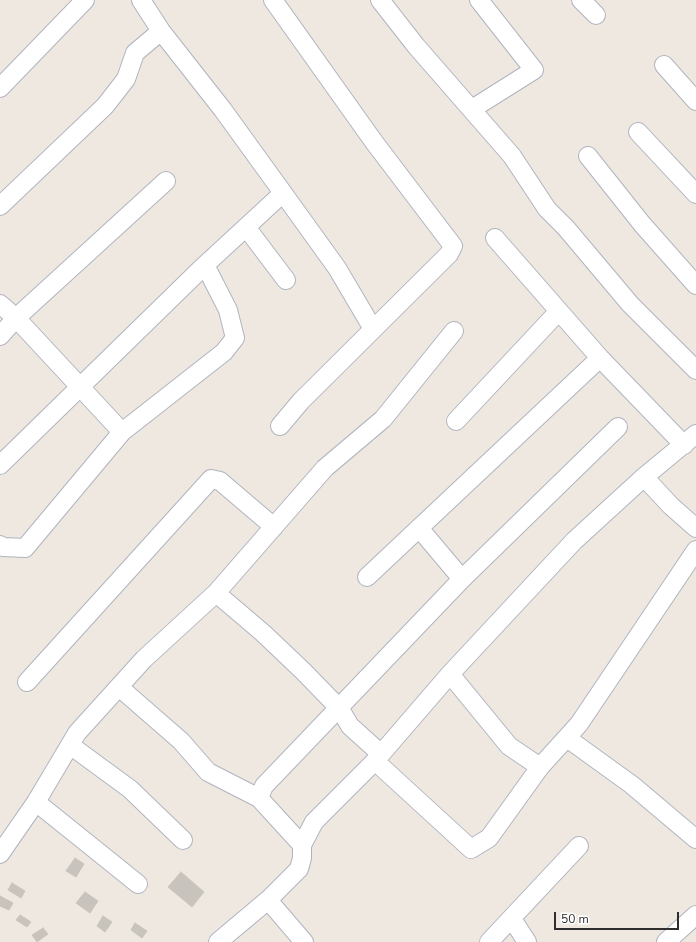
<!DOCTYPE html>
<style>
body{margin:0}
#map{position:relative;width:696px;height:942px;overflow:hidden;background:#efe8e1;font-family:"Nunito Sans",sans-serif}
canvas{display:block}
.scale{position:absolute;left:554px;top:912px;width:125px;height:18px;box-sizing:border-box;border:2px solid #2e2e2e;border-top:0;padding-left:5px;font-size:12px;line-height:14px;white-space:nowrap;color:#2e2e2e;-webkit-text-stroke:3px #fff;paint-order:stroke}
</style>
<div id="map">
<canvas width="696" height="942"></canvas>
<div class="scale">50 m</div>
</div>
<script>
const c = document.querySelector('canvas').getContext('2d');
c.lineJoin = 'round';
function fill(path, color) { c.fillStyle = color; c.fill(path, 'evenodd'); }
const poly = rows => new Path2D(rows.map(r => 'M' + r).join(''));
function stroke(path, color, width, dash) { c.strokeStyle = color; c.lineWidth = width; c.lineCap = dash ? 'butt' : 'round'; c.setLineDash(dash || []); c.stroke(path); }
const building = poly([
 [75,858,84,864,76,877,66,871,75,858],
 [181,872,204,892,192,907,168,887,181,872],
 [12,883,25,891,21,898,8,890,12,883],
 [85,892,98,901,90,913,76,903,85,892],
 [0,896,13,903,9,910,0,906,0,896],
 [20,915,31,922,27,927,16,920,20,915],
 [103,916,112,922,105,932,97,926,103,916],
 [135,923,147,931,142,938,131,930,135,923],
 [43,928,48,934,37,942,32,935,43,928]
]);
const minor = poly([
 [141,0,161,31,223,110,283,193,337,268,373,329],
 [273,0,374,142,453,246,449,254,301,401,280,426],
 [380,0,416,46,512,156,547,209,566,228,630,304,696,370],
 [581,0,596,15],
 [664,65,696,101],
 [0,88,85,0],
 [472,109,534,70,479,0],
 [638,132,696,194],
 [588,156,642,224,696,285],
 [0,206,105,106,126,79,135,53,161,31],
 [246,227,286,280],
 [495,238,600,358,684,445],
 [0,304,16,318,122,432],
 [0,336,16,318,166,181],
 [456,421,558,312],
 [0,465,205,265,283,193],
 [644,477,671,506,696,528],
 [419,528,462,579],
 [0,545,3,547,25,548,122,432,224,352,235,338,228,310,205,265],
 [367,577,600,358],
 [216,593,325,468,383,419,454,331],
 [450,674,509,746,540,767],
 [27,682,211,479,220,481,274,527],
 [119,687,181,741,208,772,259,798,302,845],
 [567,738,632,785,696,839],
 [70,745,130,789,183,840],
 [375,761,471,849,489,838,540,767,579,724,696,550],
 [259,798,264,786,462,579,618,427],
 [36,802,138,884],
 [0,854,36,802,77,733,144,659,216,593,263,633,303,671,340,709,350,726,381,754],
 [268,900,304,942],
 [512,919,527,942],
 [218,942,268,900,299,869,302,858,302,845,314,822,375,761,450,674,574,541,644,477,696,434],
 [489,942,579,846],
 [666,942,696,915]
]);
fill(building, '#c8c3bc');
stroke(building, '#cbc4b9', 1);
stroke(minor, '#b0b4be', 20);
stroke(minor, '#fff', 18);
</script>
